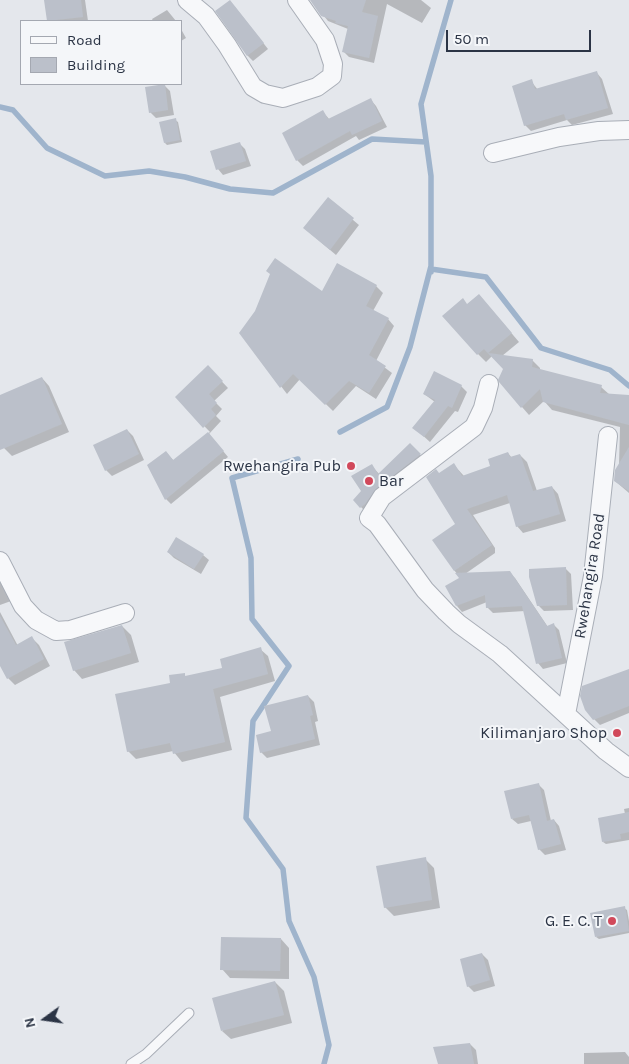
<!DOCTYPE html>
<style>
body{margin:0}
#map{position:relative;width:629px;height:1064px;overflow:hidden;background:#e4e7ec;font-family:Karla,sans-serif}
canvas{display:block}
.legend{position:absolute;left:20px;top:20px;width:162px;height:65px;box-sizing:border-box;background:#f4f6f9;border:1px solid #a4a8b1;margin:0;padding:6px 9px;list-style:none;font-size:15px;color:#2b3445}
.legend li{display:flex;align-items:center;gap:10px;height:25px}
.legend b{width:25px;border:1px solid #a4a8b1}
.north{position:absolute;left:20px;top:994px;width:50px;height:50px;-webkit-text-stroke:4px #f4f6f9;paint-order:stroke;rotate:256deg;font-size:14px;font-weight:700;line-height:20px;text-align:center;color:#2b3445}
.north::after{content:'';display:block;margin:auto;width:18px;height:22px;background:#2b3445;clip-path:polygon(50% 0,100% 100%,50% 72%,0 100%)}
.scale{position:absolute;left:446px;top:30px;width:145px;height:22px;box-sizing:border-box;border:2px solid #2b3445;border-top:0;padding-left:6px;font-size:15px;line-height:18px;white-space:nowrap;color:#2b3445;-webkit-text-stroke:4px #f4f6f9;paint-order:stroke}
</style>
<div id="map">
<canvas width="629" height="1064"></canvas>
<ul class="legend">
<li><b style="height:6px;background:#f7f8fa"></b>Road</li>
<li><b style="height:14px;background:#bbc0ca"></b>Building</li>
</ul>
<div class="north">N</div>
<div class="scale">50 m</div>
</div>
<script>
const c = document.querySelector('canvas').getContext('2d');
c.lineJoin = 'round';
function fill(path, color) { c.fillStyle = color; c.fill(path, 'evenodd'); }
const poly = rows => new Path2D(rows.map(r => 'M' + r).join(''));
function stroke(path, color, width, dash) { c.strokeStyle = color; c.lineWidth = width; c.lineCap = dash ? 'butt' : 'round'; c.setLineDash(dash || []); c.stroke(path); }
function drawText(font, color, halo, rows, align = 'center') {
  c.font = font + ' Karla,sans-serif'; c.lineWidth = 4; c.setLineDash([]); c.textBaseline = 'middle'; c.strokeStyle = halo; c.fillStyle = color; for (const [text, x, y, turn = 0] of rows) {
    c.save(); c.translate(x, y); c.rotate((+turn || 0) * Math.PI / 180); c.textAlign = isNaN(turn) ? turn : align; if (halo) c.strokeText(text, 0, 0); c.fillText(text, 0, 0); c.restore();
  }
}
const shadow = poly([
 [45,0,85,0,88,21,49,21],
 [311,0,421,0,431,8,422,23,387,4,374,63,349,57,343,51,348,29,328,21],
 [235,7,268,49,253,61,248,56,217,11],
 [167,10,176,21,153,21,152,19],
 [181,29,186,38,181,41],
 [597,73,602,79,613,114,572,125,567,120,531,131,525,125,531,81,538,90],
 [164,85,170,91,174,115,156,118,150,112],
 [371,100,376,106,387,127,359,140,356,136,303,166,297,160,323,112,330,120],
 [175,120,178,122,182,142,167,145,165,143],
 [239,143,245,149,251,166,223,175,218,169],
 [328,199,359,225,336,255,304,228],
 [337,265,376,286,383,293,373,311,388,319,394,326,376,361,392,373,376,399,356,386,333,411,300,379,287,394,240,333,323,293],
 [479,295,519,342,502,356,532,360,540,368,540,370,601,387,610,395,629,398,629,493,615,481,619,465,620,427,552,410,544,401,529,415,522,407,504,369,492,356,486,362,478,354,468,305],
 [208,367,228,388,214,401,222,409,216,416,221,421,209,434,228,457,171,504,166,499,166,452,174,461,210,432,176,397],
 [42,378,49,386,69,432,12,456,4,448,0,438,0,396],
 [461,386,467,392,458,412,455,411,430,442,420,433,435,402,424,394],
 [127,430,133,436,144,460,112,476,106,470],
 [410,445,427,462,368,514,354,500,363,491,372,466,380,475],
 [508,453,512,458,520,455,527,462,537,491,552,487,558,494,566,521,523,533,517,526,510,503,473,515,495,548,495,553,465,574,509,572,515,578,548,627,553,624,559,630,567,663,543,669,538,663,525,611,493,613,487,607,487,602,462,612,457,606,461,579,454,570,457,524,439,474,454,465,464,476,492,466],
 [168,552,203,555,209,560,201,574,174,558],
 [565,568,571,574,573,610,544,611,538,605],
 [0,580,11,601,0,605],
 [0,612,18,646,32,638,39,645,50,666,15,685,8,678,0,663],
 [122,626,131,635,139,662,82,679,74,670],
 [260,649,268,656,275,681,220,697,232,750,182,762,173,751,136,759,128,751,171,684,184,675,187,677,224,669],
 [629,670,629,713,600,725,594,719],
 [308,696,314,702,318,721,315,722,320,745,267,758,261,752,272,732],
 [539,785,544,790,551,821,554,820,559,826,566,850,545,855,539,849,531,821,518,824,512,819],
 [629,808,629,840,606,844,603,842,625,814,624,809],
 [425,859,434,868,440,908,394,916,385,907],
 [624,908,627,910,629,921,629,933,599,939,596,937],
 [281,939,289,948,289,979,230,978,222,969],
 [482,954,488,960,495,986,474,992,468,986],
 [275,982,284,991,292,1023,231,1039,222,1031],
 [470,1044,476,1050,478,1064,439,1064],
 [625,1052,629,1057,629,1064,584,1064,584,1053]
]);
const stream = poly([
 [0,107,13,110,47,148,105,176,149,171,185,177,230,189,273,193,372,139,426,142],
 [431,272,431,269,486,277,541,348,610,370,629,386],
 [340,432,387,407,410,347,431,266,431,176,421,104,451,0],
 [298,459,232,478,251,558,252,619,289,666,253,721,246,818,283,869,289,921,314,977,329,1045,324,1064]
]);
const building = poly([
 [44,0,81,0,83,17,47,21],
 [230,0,264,43,247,56,215,11],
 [310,0,366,0,362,12,378,16,369,58,342,52,348,26,335,23,336,21,321,16],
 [597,71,608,108,566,120,564,114,524,126,512,86,532,79,535,89],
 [165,84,168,110,149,113,145,87],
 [371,98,382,121,352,135,350,131,296,161,282,133,323,110,328,119],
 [176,118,180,140,164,143,159,122],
 [240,142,246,161,216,170,210,151],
 [328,197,354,218,330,250,303,228],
 [275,258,322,291,337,263,377,285,366,306,389,318,369,355,386,366,369,393,349,381,325,405,293,374,280,388,239,333,255,311,270,274,266,271],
 [479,294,512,333,488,353,533,359,532,367,602,385,600,393,629,395,629,425,543,402,540,389,521,408,499,382,498,380,503,369,484,349,477,355,442,316,463,298,467,304],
 [208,365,223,381,209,394,217,403,211,409,216,415,203,428,175,397],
 [434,371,462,385,452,408,448,406,424,437,412,428,435,400,423,394],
 [42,377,62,424,0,450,0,395],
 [127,429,139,454,105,471,93,445],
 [208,432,224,451,165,500,147,465,166,451,173,460],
 [410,443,421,454,376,489,365,504,360,508,353,500,361,491,351,476,372,464,378,474],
 [629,447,629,491,614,481,615,470],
 [508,452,510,457,520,454,533,491,552,486,560,514,516,527,507,495,467,509,492,545,454,571,432,540,455,524,426,477,436,469,439,473,454,463,462,476,490,466,488,459],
 [176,537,204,554,194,569,167,552],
 [566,567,567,605,537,606,529,577,529,569],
 [510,571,547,626,554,623,562,658,536,664,522,606,486,608,485,595,456,606,445,586,459,578,455,573],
 [0,616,16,645,32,636,44,659,7,679,0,666],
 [122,625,131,653,73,671,64,642],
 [261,647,268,674,213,689,225,742,173,754,170,743,127,752,115,694,170,683,169,675,185,673,185,676,222,668,220,659],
 [629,669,629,706,593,720,585,710,580,696,582,686],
 [308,695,313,715,310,716,315,739,260,753,256,735,271,731,264,706],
 [539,783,547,821,554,819,561,844,538,850,529,815,511,819,504,791],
 [629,812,629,832,620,834,621,839,602,842,598,818],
 [426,857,432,900,384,908,376,866],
 [625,906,629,931,595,937,590,913],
 [221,937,281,938,280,971,220,970],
 [482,953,490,980,467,987,460,959],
 [275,981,284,1015,221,1031,212,998],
 [470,1043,474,1064,438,1064,433,1047]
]);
const lane = poly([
 [131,1064,146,1054,189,1013]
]);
const street = poly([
 [187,0,206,16,227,45,253,87,265,94,283,98,317,87,332,76,333,64,325,40,297,0],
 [493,153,559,137,599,131,629,130],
 [489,384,483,408,474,427,382,497,369,518,377,524,425,590,446,612,459,624,500,654,606,751,629,768],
 [0,561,23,606,36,620,56,631,70,630,125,613],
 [566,714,593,576,608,436]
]);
const markers = [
 [351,466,5,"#d1495b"],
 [369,481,5,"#d1495b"],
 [617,733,5,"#d1495b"],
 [612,921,5,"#d1495b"]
];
const poiNames = [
 ["Rwehangira Pub",341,466],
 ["Bar",379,481,"left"],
 ["Kilimanjaro Shop",607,733],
 ["G. E. C. T",602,921]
];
const streetNames = [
 ["Rwehangira Road",590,576,-81]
];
fill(shadow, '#0003');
stroke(stream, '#9fb4cc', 5.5);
fill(building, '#bbc0ca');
stroke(lane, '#a9aeb7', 11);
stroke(street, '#a9aeb7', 20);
stroke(lane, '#f7f8fa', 9);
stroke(street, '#f7f8fa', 18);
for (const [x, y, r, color] of markers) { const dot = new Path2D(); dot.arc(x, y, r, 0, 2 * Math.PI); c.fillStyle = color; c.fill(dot); stroke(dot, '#f4f6f9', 2); }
drawText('16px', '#2b3445', '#f4f6f9', poiNames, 'right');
drawText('16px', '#2b3445', '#f4f6f9', streetNames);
</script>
